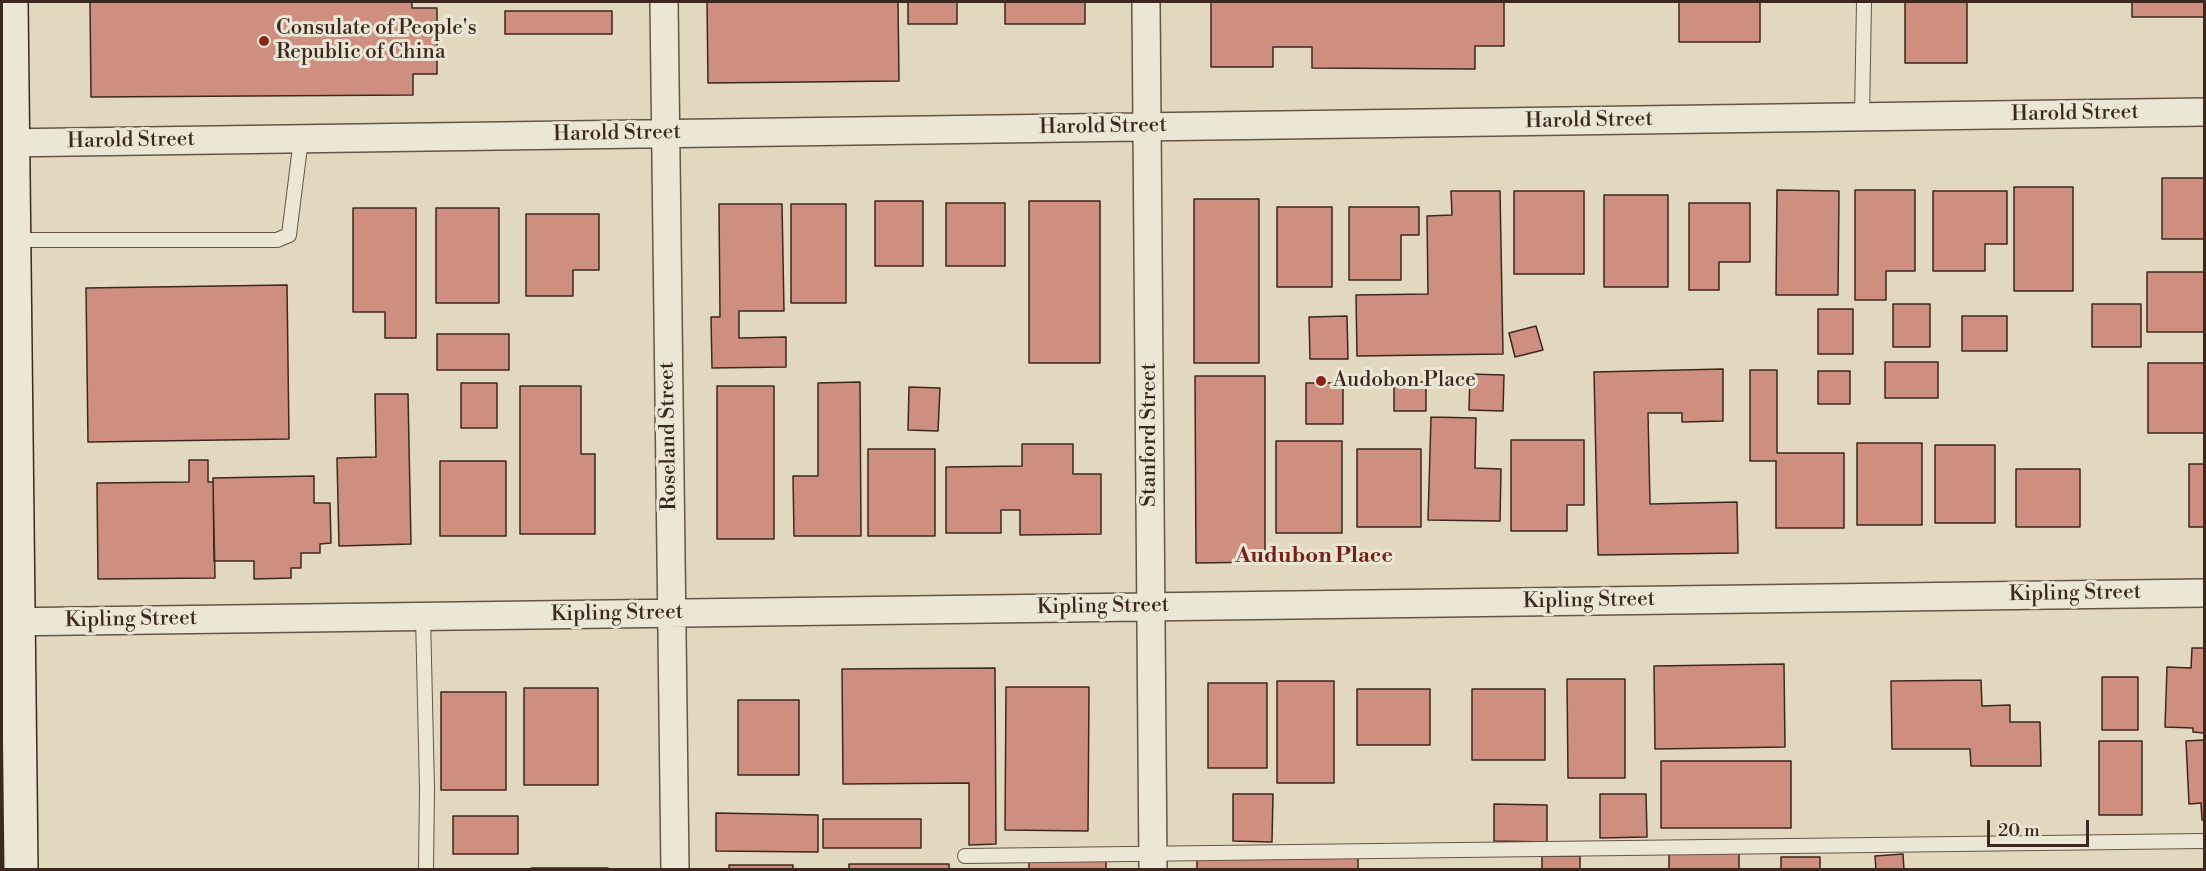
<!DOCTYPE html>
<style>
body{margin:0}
#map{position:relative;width:2206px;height:871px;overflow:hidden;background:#e2d8bf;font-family:"Libre Bodoni",serif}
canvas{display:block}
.frame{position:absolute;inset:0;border:3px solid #3d281f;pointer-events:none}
.scale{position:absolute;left:1987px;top:820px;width:102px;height:27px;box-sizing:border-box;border:3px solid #3d281f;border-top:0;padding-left:8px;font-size:18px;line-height:21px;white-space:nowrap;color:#3d281f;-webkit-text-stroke:4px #ece6d5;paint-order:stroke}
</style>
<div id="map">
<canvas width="2206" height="871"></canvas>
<div class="frame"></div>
<div class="scale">20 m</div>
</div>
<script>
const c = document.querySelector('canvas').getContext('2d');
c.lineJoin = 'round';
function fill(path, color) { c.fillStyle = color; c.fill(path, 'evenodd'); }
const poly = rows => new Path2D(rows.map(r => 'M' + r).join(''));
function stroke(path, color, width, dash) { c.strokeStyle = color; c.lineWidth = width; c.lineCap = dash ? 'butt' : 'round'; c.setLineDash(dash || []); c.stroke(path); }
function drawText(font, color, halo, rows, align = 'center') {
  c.font = font + ' "Libre Bodoni",serif'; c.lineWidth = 6; c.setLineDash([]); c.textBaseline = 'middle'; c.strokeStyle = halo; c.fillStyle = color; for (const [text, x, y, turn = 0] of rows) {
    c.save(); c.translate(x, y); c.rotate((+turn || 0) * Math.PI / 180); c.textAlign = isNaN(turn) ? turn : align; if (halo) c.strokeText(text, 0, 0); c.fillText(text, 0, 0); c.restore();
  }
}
const building = poly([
 [90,2,412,2,412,8,437,8,437,74,413,74,413,95,91,97,90,2],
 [707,2,898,2,899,81,708,83,707,2],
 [908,2,957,2,957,24,908,24,908,2],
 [1005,2,1085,2,1085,24,1005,24,1005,2],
 [1211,2,1504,2,1504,46,1475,46,1475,69,1312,68,1312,47,1273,47,1273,67,1211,67,1211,2],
 [1679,2,1760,2,1760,42,1679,42,1679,2],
 [1905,2,1967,2,1967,63,1905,63,1905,2],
 [2132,2,2204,2,2204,17,2132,17,2132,2],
 [505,11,612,11,612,34,505,34,505,11],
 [2162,178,2204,178,2204,239,2162,239,2162,178],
 [2014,187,2073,187,2073,291,2014,291,2014,187],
 [1777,190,1839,191,1838,295,1776,295,1777,190],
 [1855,190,1915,190,1915,271,1886,271,1886,300,1855,300,1855,190],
 [1451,191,1500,191,1503,354,1357,356,1356,295,1428,294,1427,216,1452,215,1451,191],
 [1514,191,1584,191,1584,274,1514,274,1514,191],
 [1933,191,2007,191,2007,244,1985,244,1985,271,1933,271,1933,191],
 [1604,195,1668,195,1668,287,1604,287,1604,195],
 [1194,199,1259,199,1259,363,1194,363,1194,199],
 [875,201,923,201,923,266,875,266,875,201],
 [1029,201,1100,201,1100,363,1029,363,1029,201],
 [946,203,1005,203,1005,266,946,266,946,203],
 [1689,203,1750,203,1750,262,1719,262,1719,290,1689,290,1689,203],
 [719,204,782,204,784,311,739,311,739,338,786,337,786,367,712,368,711,317,720,317,719,204],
 [791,204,846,204,846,303,791,303,791,204],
 [1277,207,1332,207,1332,287,1277,287,1277,207],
 [1349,207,1419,207,1419,235,1401,235,1401,280,1349,280,1349,207],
 [353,208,416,208,416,338,385,338,385,312,353,312,353,208],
 [436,208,499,208,499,303,436,303,436,208],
 [526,214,599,214,599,270,573,270,573,296,526,296,526,214],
 [2147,272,2204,272,2204,332,2147,332,2147,272],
 [287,285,289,439,88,442,86,288,287,285],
 [1893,304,1930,304,1930,347,1893,347,1893,304],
 [2092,304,2141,304,2141,347,2092,347,2092,304],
 [1818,309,1853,309,1853,354,1818,354,1818,309],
 [1347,316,1348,359,1310,359,1309,317,1347,316],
 [1962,316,2007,316,2007,351,1962,351,1962,316],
 [1536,326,1543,350,1515,357,1509,333,1536,326],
 [437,334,509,334,509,370,437,370,437,334],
 [1885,362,1938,362,1938,398,1885,398,1885,362],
 [2148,363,2204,363,2204,433,2148,433,2148,363],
 [1723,369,1723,421,1682,422,1682,413,1648,413,1650,504,1737,502,1738,553,1598,555,1594,372,1723,369],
 [1750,370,1777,370,1777,453,1844,453,1844,528,1776,528,1776,461,1750,461,1750,370],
 [1818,371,1850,371,1850,404,1818,404,1818,371],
 [1470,374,1504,375,1503,411,1469,410,1470,374],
 [1195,376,1265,376,1265,562,1196,563,1195,376],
 [860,382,861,536,794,536,793,476,818,476,818,383,860,382],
 [1394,382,1426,382,1426,411,1394,411,1394,382],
 [461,383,497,383,497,428,461,428,461,383],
 [1306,383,1343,383,1343,424,1306,424,1306,383],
 [520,386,581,386,581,454,595,454,595,534,520,534,520,386],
 [717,386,774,386,774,539,717,539,717,386],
 [909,387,940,388,938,431,908,430,909,387],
 [375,394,408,394,411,544,339,546,337,458,376,457,375,394],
 [1431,417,1476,418,1475,468,1501,469,1500,521,1428,520,1431,417],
 [1511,440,1584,440,1584,505,1567,505,1567,531,1511,531,1511,440],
 [1276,441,1342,441,1342,533,1276,533,1276,441],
 [1857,443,1922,443,1922,525,1857,525,1857,443],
 [1022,444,1073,444,1073,474,1101,474,1101,534,1020,535,1020,510,1001,510,1001,533,946,533,946,467,1022,466,1022,444],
 [1935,445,1995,445,1995,523,1935,523,1935,445],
 [868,449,935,449,935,536,868,536,868,449],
 [1357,449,1421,449,1421,527,1357,527,1357,449],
 [189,460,208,460,208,482,213,482,215,578,98,579,97,483,189,482,189,460],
 [440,461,506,461,506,536,440,536,440,461],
 [2189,464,2204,464,2204,527,2189,527,2189,464],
 [2016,469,2080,469,2080,527,2016,527,2016,469],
 [314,476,314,503,330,503,331,543,320,544,320,553,301,553,301,568,291,568,291,578,254,579,254,561,214,561,213,478,314,476],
 [2192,648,2204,648,2204,733,2193,732,2193,728,2165,727,2167,667,2191,668,2192,648],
 [1784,664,1785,747,1655,749,1654,666,1784,664],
 [995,668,996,844,969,845,969,783,843,784,842,669,995,668],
 [2102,677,2138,677,2138,730,2102,730,2102,677],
 [1567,679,1625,679,1625,778,1568,778,1567,679],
 [1981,680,1982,706,2010,705,2010,722,2040,722,2041,766,1971,766,1970,749,1892,749,1891,681,1981,680],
 [1277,681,1334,681,1334,783,1277,783,1277,681],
 [1208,683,1267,683,1267,768,1208,768,1208,683],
 [1006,687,1089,687,1088,831,1005,830,1006,687],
 [524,688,598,688,598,785,524,785,524,688],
 [1357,689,1430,689,1430,745,1357,745,1357,689],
 [1472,689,1545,689,1545,760,1472,760,1472,689],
 [441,692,506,692,506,790,441,790,441,692],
 [738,700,799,700,799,775,738,775,738,700],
 [2204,740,2204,820,2202,820,2201,803,2189,804,2186,741,2204,740],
 [2099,741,2142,741,2142,815,2099,815,2099,741],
 [1661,761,1791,761,1791,828,1661,828,1661,761],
 [1233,794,1273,794,1272,842,1233,841,1233,794],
 [1600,794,1646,794,1647,837,1600,838,1600,794],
 [1494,804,1547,805,1547,842,1494,841,1494,804],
 [716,813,818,815,818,852,716,851,716,813],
 [453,816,518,816,518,854,453,854,453,816],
 [823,819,921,819,921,848,823,848,823,819],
 [1669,852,1739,852,1739,870,1669,870,1669,852],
 [1197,854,1358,854,1358,870,1197,870,1197,854],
 [1903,854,1904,870,1876,870,1875,856,1903,854],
 [1542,856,1580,856,1580,870,1542,870,1542,856],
 [1781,857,1820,857,1820,870,1781,870,1781,857],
 [1106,860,1106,870,1029,870,1029,861,1106,860],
 [849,864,949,864,949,870,849,870,849,864],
 [729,865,793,865,793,870,729,870,729,865],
 [531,868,608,868,608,870,531,870,531,868]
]);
const lane = poly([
 [1862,117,1864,2],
 [14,240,277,240,289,235,301,139],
 [423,616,427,789,426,870],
 [965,856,2204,841]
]);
const street = poly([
 [664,2,675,870],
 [1146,2,1153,870],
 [2,143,2204,112],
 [2,622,2204,593]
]);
const secondary = poly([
 [11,2,21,870]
]);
const markers = [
 [264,41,6,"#8f2418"],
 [1321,381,6,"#8f2418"]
];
const poiNames = [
 ["Consulate of People's",276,29],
 ["Republic of China",276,53],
 ["Audobon Place",1333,381]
];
const streetNames = [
 ["Harold Street",2075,114,-1],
 ["Harold Street",1589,121,-1],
 ["Harold Street",1103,127,-1],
 ["Harold Street",617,134,-1],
 ["Harold Street",131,141,-1],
 ["Stanford Street",1150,435,-90],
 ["Roseland Street",669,436,-91],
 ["Kipling Street",2075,594,-1],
 ["Kipling Street",1589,601,-1],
 ["Kipling Street",1103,607,-1],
 ["Kipling Street",617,614,-1],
 ["Kipling Street",131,620,-1]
];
const neighbourhoodNames = [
 ["Audubon Place",1314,557]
];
fill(building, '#cf8f80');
stroke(building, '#3d281f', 1.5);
stroke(lane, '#665447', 16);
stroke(street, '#665447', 30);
stroke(secondary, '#3d281f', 36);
stroke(lane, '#ece6d5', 14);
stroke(street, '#ece6d5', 27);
stroke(secondary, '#ece6d5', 33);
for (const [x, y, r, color] of markers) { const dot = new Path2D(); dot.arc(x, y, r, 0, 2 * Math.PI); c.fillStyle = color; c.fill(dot); stroke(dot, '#ece6d5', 2); }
drawText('21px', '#3d281f', '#ece6d5', poiNames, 'left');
drawText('21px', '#3d281f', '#ece6d5', streetNames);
drawText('bold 22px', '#7a1f14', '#ece6d5', neighbourhoodNames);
</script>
